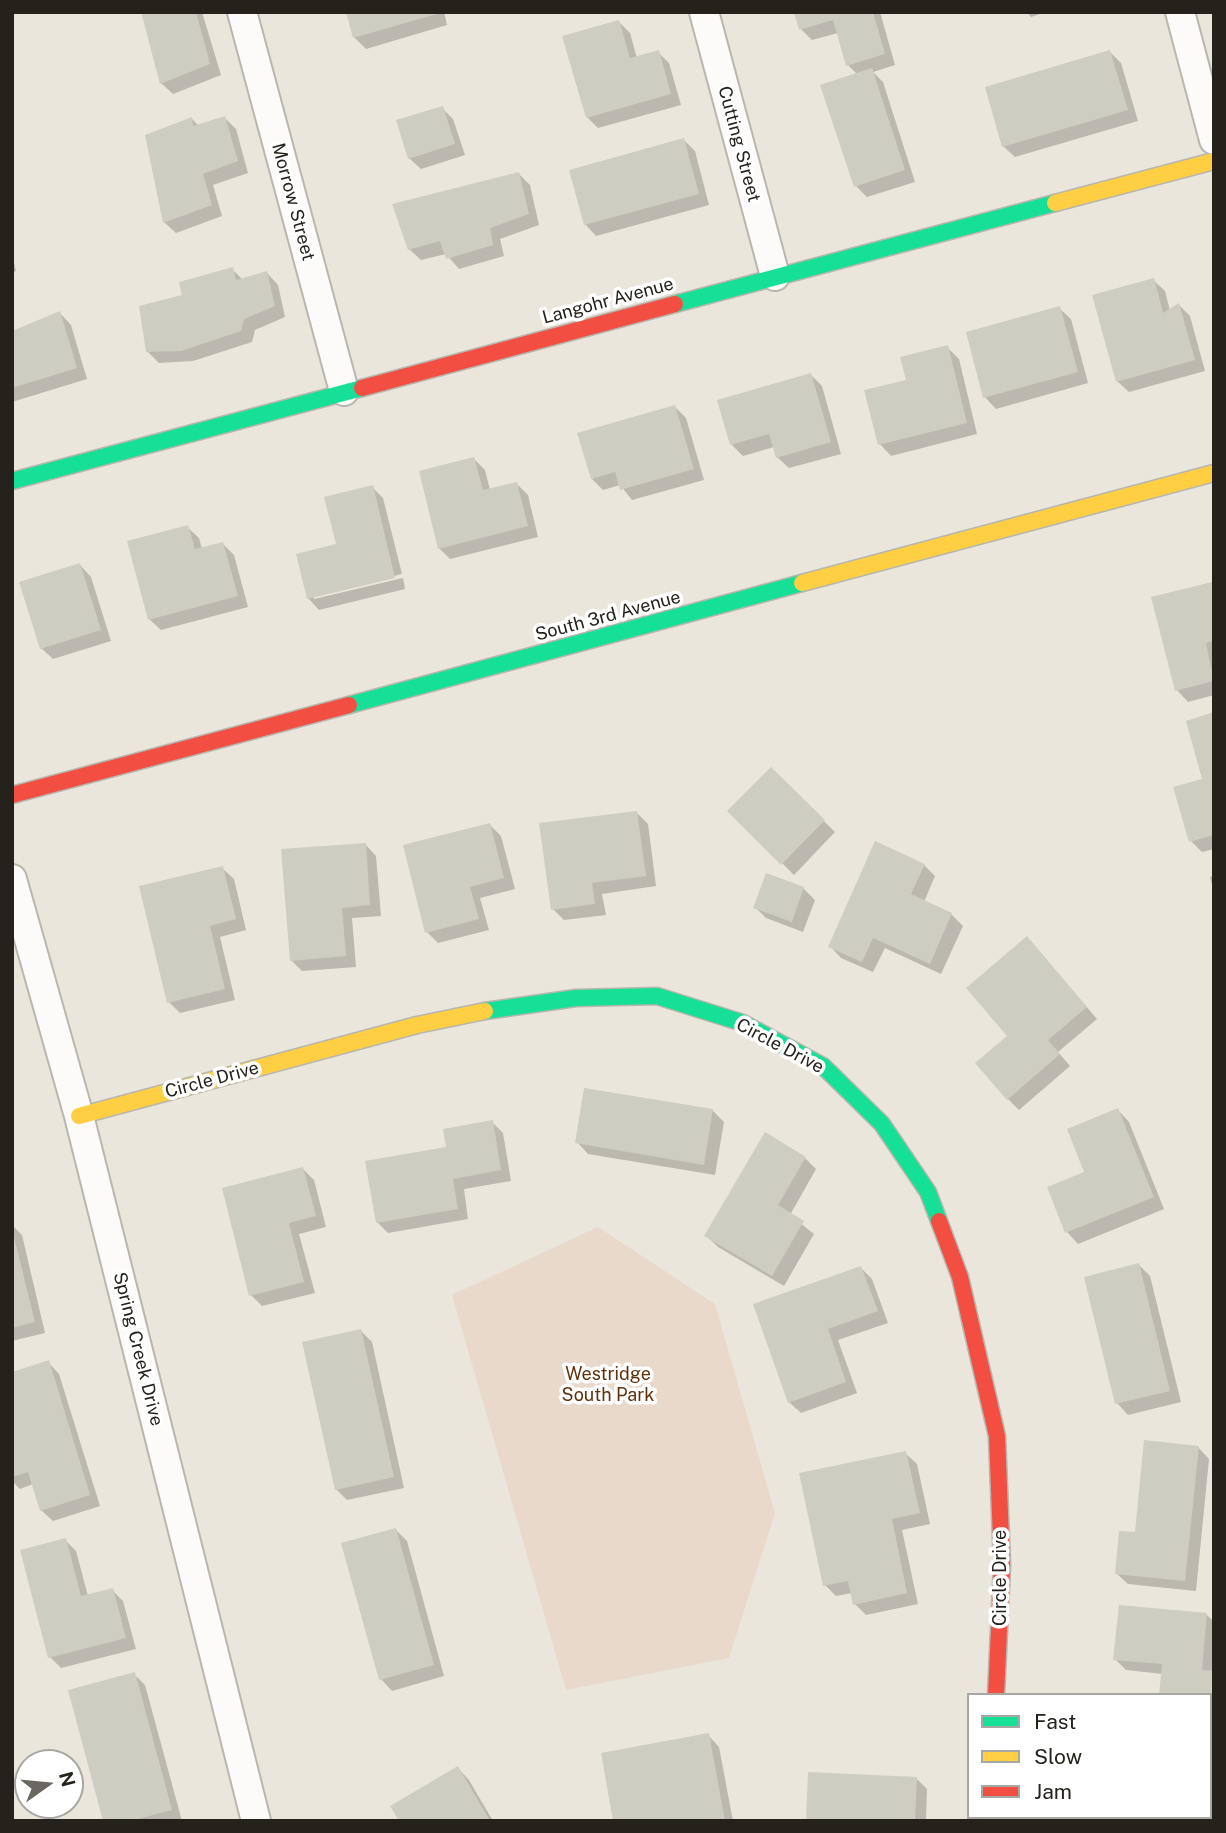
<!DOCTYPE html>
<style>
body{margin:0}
#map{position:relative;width:1226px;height:1833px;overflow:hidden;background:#eae6dc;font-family:"Public Sans",sans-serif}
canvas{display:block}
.frame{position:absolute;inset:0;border:14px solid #24221b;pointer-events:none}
.legend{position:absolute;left:967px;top:1693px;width:245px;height:126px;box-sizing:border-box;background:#fff;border:2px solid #a7a7a4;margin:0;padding:9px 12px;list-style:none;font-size:21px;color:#24221b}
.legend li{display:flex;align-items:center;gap:14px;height:35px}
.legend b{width:35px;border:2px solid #a7a7a4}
.north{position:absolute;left:14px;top:1749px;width:70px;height:70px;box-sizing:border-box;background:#fff;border:2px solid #a7a7a4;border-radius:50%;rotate:75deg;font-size:19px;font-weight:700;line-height:28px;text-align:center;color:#24221b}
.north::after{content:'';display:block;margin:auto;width:24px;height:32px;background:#69675f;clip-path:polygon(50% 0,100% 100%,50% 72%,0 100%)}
</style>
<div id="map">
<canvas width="1226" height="1833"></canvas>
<div class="frame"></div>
<ul class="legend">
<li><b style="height:9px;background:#16e098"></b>Fast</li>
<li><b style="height:9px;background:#ffcf43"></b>Slow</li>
<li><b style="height:9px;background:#f24e42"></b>Jam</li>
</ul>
<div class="north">N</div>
</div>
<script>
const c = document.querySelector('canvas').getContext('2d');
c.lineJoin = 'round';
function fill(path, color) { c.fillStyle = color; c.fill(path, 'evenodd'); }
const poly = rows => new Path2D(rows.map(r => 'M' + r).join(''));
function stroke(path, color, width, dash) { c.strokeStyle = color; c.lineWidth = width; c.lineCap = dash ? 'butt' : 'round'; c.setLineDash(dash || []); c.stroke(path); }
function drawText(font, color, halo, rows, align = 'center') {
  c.font = font + ' "Public Sans",sans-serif'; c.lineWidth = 7; c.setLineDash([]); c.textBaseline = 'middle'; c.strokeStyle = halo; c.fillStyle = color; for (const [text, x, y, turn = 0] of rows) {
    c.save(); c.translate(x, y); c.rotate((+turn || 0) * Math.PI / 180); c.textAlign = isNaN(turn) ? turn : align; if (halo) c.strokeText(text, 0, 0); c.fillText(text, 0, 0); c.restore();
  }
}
const green = poly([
 [598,1227,715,1304,775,1513,729,1658,566,1690,452,1295]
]);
const shadow = poly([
 [143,12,202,12,221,75,173,94,161,83],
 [348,12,444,12,447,25,366,49,354,37],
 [796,12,880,12,895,65,873,72,883,82,915,182,867,197,856,186,858,75,848,65,838,33,812,40,801,29],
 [1027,12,1046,12,1031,17],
 [619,22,630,33,637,58,658,52,669,63,681,105,598,128,587,117],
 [1110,52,1121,63,1138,121,1015,157,1003,146],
 [442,108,453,119,465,155,421,169,409,158],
 [225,118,236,129,248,173,213,185,222,216,176,233,164,222,192,119,199,126],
 [684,140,695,151,709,205,596,236,585,224],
 [519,174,530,185,539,225,500,239,504,256,459,269,446,254,421,260,409,249],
 [12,254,16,271,12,273],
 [232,269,243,280,267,273,278,285,285,317,255,330,252,342,193,361,159,363,148,352,184,296],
 [1153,280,1165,291,1170,311,1179,305,1190,316,1205,371,1129,392,1117,381],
 [1059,308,1071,319,1088,383,996,409,985,397],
 [60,313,71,325,87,379,12,402,12,333],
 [947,347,959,359,977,434,891,456,880,444,908,381],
 [811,375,822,386,841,454,789,468,777,457,774,447,743,456,732,445,720,401],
 [675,407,686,418,704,480,632,500,620,485,603,490,592,479],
 [474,459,485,470,490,490,516,483,528,495,538,537,450,559,439,548],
 [372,487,383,498,402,574,314,596,314,599,403,578,405,589,319,610,308,598],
 [187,527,199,538,202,549,223,544,234,555,248,607,161,630,149,619],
 [80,565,91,577,111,641,53,659,41,648],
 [1211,584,1214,587,1214,695,1188,702,1177,690],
 [1214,714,1214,849,1202,852,1191,841,1205,780],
 [771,769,835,832,794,875,730,811],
 [636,812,648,824,656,886,602,894,606,915,564,920,553,909],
 [490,825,501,836,515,889,480,898,489,930,438,943,427,932],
 [365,844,376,856,381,916,352,918,356,967,302,971,291,960],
 [924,865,935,876,924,902,951,914,963,926,941,974,885,948,873,972,841,958,830,946],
 [222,868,234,879,246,930,220,937,235,1000,180,1013,169,1002],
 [1214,876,1214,892,1210,877],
 [803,888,815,900,803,932,766,918,755,907],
 [1038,950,1097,1019,1058,1052,1070,1066,1019,1110,1008,1099,1009,1036],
 [1118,1110,1129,1122,1164,1209,1078,1244,1067,1232,1086,1173],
 [713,1111,724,1122,715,1175,588,1154,577,1142],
 [492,1122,503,1133,511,1181,464,1189,468,1219,388,1233,377,1222,448,1148],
 [805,1158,816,1169,790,1215,814,1234,784,1286,718,1247,707,1236],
 [303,1169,314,1180,326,1227,299,1234,315,1293,262,1306,251,1295],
 [12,1225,22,1235,45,1333,12,1341],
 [1139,1265,1150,1276,1181,1402,1128,1415,1117,1403],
 [861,1268,872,1279,888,1323,838,1340,857,1393,801,1413,789,1402,755,1305],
 [361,1331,372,1342,404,1488,347,1500,336,1489],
 [48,1362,59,1374,100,1506,53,1521,41,1510,33,1484,20,1489,12,1481,12,1374],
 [1198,1447,1209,1459,1196,1591,1128,1584,1116,1573],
 [905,1453,917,1464,930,1524,902,1530,918,1604,866,1615,855,1604,852,1593,836,1596,825,1585],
 [396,1530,407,1541,444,1676,392,1691,381,1679],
 [65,1540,76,1551,88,1596,112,1590,123,1601,136,1649,61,1668,50,1657],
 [1207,1615,1214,1622,1214,1720,1210,1720,1210,1695,1163,1674,1126,1670,1115,1659],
 [134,1674,145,1685,182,1821,105,1821],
 [708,1735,719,1747,733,1821,614,1821],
 [458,1768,469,1780,493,1821,401,1821],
 [916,1778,927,1789,926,1821,808,1821]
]);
const building = poly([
 [141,12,196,12,210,64,160,84],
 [346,12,439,12,440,13,353,38],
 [794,12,873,12,885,54,846,66,833,20,799,30],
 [619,20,630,58,659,50,671,94,586,118,562,36],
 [1110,50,1128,110,1002,147,985,87],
 [872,68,905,170,854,187,820,85],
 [443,106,455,144,408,159,396,120],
 [225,116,238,161,203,174,212,205,163,223,145,135,192,117,193,126],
 [684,138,699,194,584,225,569,170],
 [519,172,529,214,490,228,493,245,446,259,440,241,408,250,392,204],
 [233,267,236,280,267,271,275,306,244,319,241,331,181,351,146,352,139,306,182,295,179,282],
 [1154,278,1163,313,1179,303,1195,360,1116,382,1092,295],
 [1060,306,1078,372,983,398,966,332],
 [60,311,77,368,12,388,12,331],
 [948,345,967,423,878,445,864,390,906,380,900,357],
 [811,373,831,442,776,458,769,434,730,445,717,400],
 [675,405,694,469,620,490,615,472,591,479,577,433],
 [474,457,483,490,517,482,528,526,438,549,419,471],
 [373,485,395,578,307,599,296,554,336,544,324,497],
 [188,525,195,549,223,542,238,596,148,620,127,541],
 [80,563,101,630,40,649,19,582],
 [1212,582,1214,641,1206,643,1214,681,1175,691,1151,597],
 [1214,712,1214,835,1189,842,1173,787,1202,779,1186,721],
 [771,767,825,820,781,865,727,811],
 [637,811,646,876,592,883,595,904,551,910,539,823],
 [490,823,504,878,470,887,479,919,425,933,403,845],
 [875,841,925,864,911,894,952,913,930,964,873,938,862,962,828,947],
 [366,843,370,905,342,908,346,956,290,961,281,849],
 [223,866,236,919,210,926,225,989,167,1003,139,886],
 [766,873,804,887,792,922,753,908],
 [1027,936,1087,1007,1048,1040,1060,1054,1007,1100,975,1063,1007,1036,966,988],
 [584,1088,713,1109,704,1165,575,1143],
 [1118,1108,1154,1197,1065,1233,1047,1187,1084,1172,1067,1129],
 [493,1120,501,1170,453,1179,458,1209,376,1223,365,1161,446,1147,443,1129],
 [765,1132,806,1157,778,1205,804,1221,772,1276,704,1236],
 [303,1167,316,1216,289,1223,304,1282,249,1296,222,1188],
 [12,1229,35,1322,12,1328],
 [1139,1263,1170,1391,1115,1404,1084,1277],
 [861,1266,878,1311,828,1329,846,1382,788,1403,753,1304],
 [361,1329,394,1477,335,1490,302,1342],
 [49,1360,90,1495,40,1511,28,1472,12,1477,12,1372],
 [1144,1440,1199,1446,1185,1581,1115,1574,1119,1531,1135,1532],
 [906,1451,920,1513,892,1519,907,1593,853,1605,848,1581,823,1586,799,1473],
 [396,1528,434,1665,379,1680,341,1543],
 [66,1538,81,1596,113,1588,126,1638,48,1658,20,1550],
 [1119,1605,1207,1613,1202,1670,1214,1671,1214,1711,1210,1710,1210,1695,1159,1695,1162,1664,1113,1660],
 [135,1672,172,1810,130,1821,103,1821,68,1690],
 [709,1733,725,1821,613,1821,601,1753],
 [458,1766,490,1821,399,1821,390,1806],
 [808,1772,917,1777,915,1821,806,1821],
 [1080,1817,1182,1817,1186,1821,1084,1821]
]);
const street = poly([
 [242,12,344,391],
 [704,12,775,276],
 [1180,12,1214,140],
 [12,879,79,1116,256,1821],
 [987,1821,987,1817]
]);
const fast = poly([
 [675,304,1055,203],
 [12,481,362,388],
 [349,705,802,583],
 [485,1011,576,998,657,996,743,1023,823,1066,882,1124,928,1192,939,1221]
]);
const slow = poly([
 [1055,203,1214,161],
 [802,583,1214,473],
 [79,1116,417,1025,485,1011]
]);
const jam = poly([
 [362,388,675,304],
 [12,795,349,705],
 [939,1221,960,1277,997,1436,1002,1565,996,1695]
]);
const streetNames = [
 ["Cutting Street",739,144,75],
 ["Morrow Street",293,202,75],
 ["Langohr Avenue",608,301,-15],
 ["South 3rd Avenue",608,616,-15],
 ["Circle Drive",780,1046,28],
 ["Circle Drive",212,1080,-15],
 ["Spring Creek Drive",138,1349,76],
 ["Circle Drive",1000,1578,-90]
];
const parkNames = [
 ["Westridge",608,1374],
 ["South Park",608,1395]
];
fill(green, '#e9d9cb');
fill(shadow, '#0003');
fill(building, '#cdcdc1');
stroke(street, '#b8b6ad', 32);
stroke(fast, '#b8b6ad', 19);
stroke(slow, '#b8b6ad', 19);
stroke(jam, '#b8b6ad', 19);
stroke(street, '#fcfbfa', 28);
stroke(fast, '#16e098', 16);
stroke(slow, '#ffcf43', 16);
stroke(jam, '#f24e42', 16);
drawText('18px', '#24221b', '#fff', streetNames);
drawText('18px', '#60300b', '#fff', parkNames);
</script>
